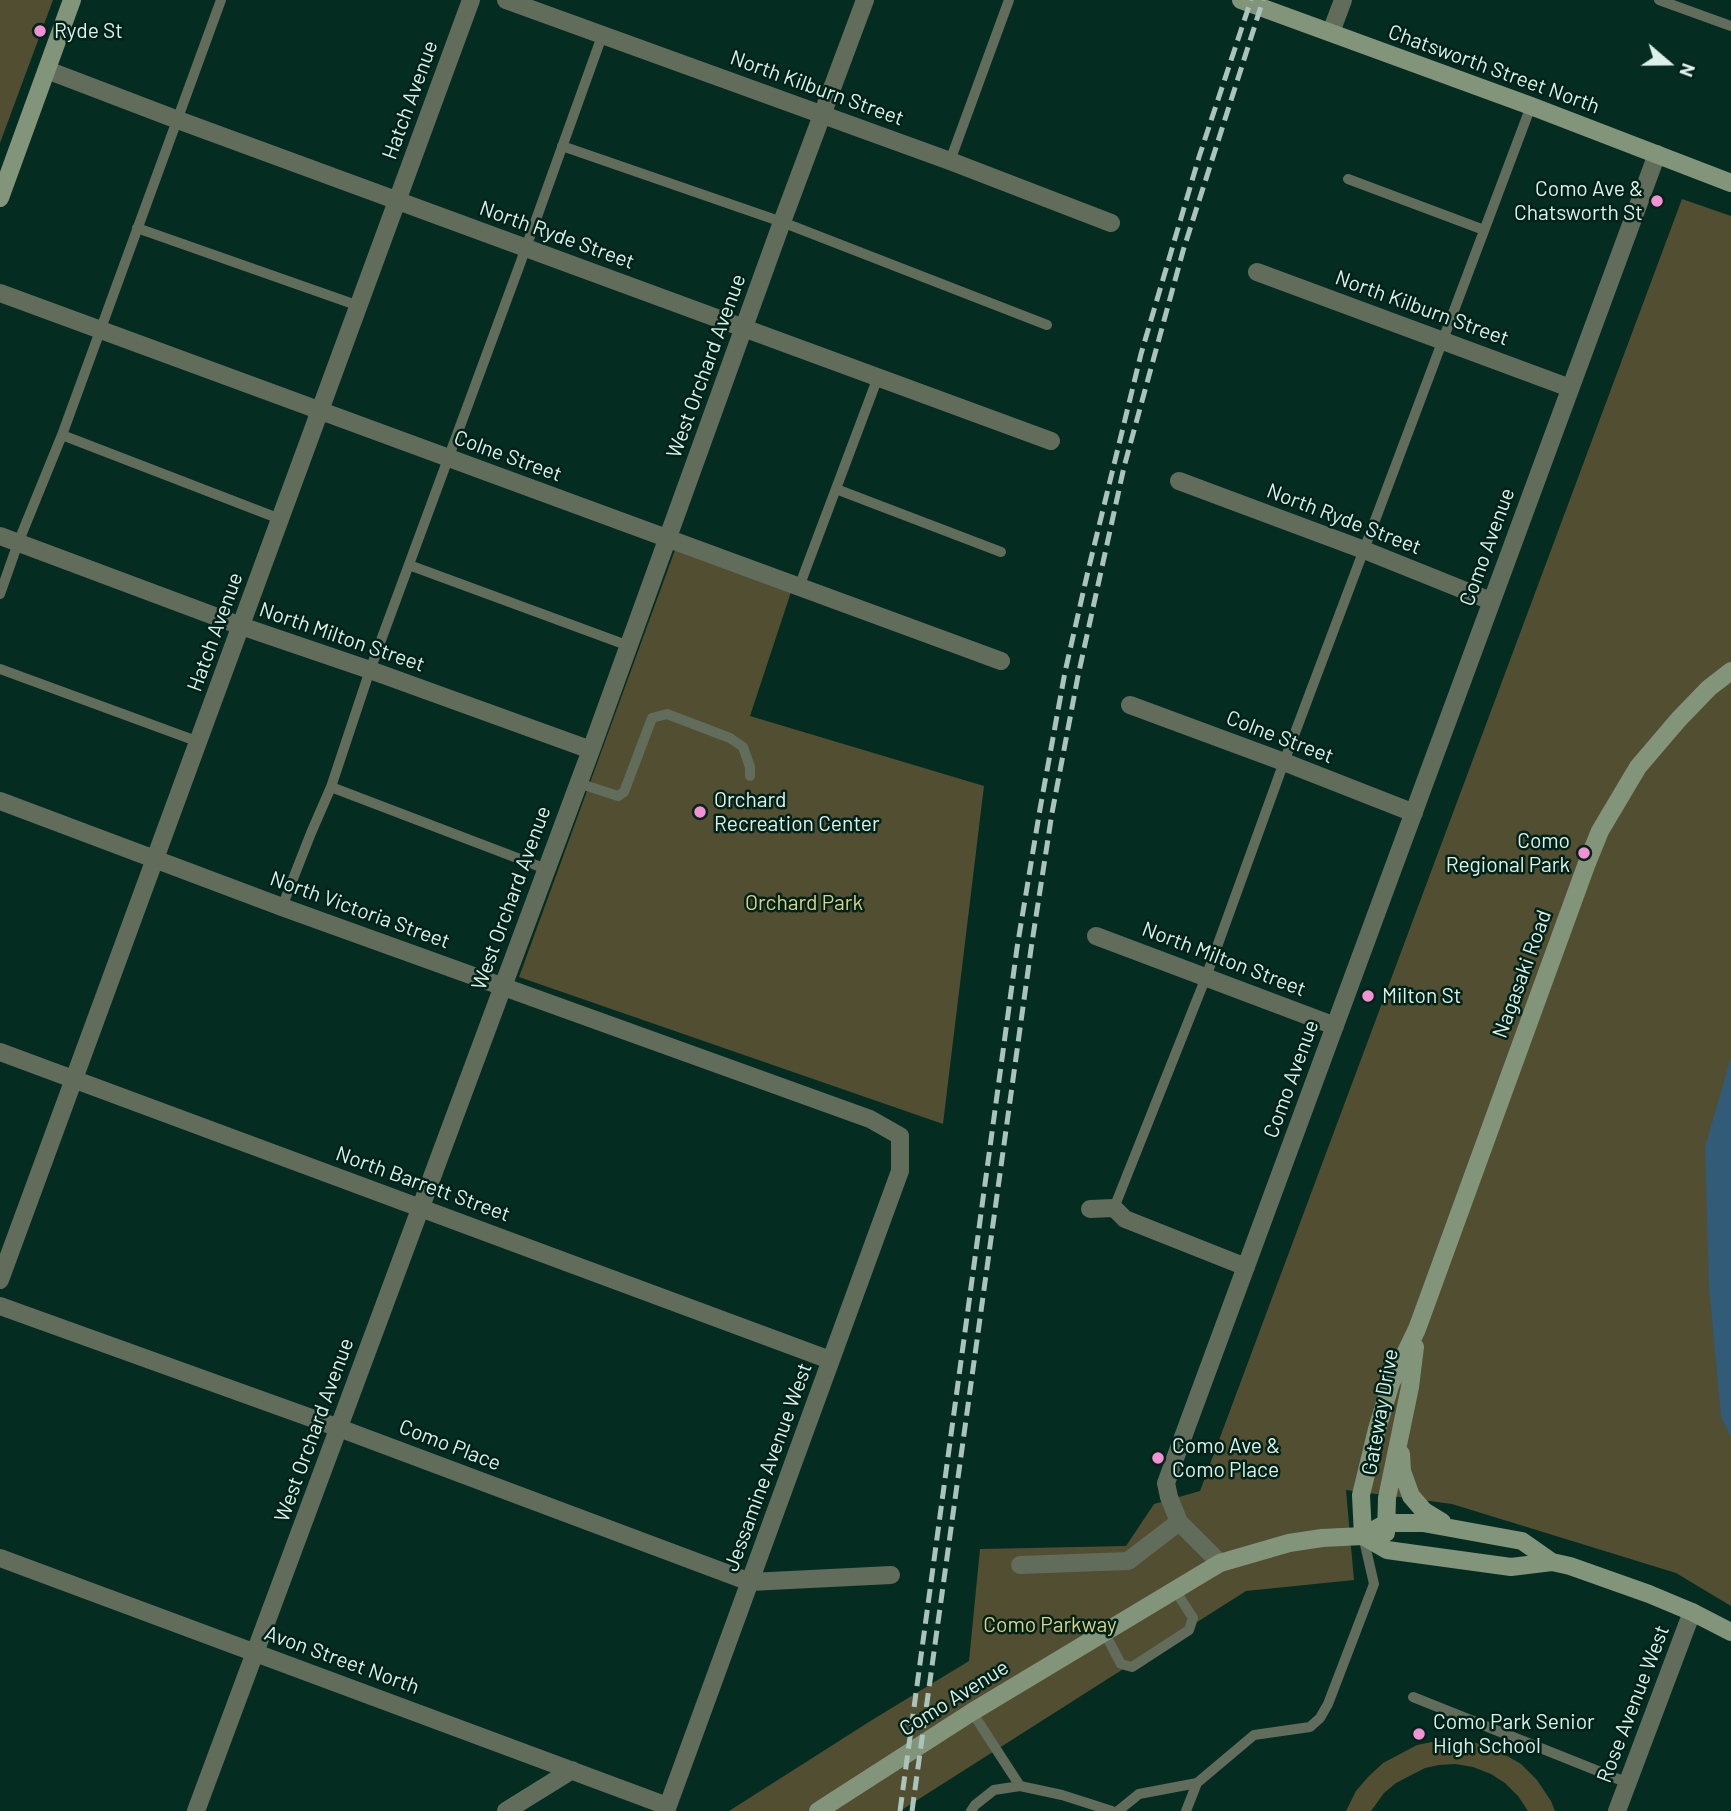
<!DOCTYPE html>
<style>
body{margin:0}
#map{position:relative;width:1731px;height:1811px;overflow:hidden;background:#042c21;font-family:Barlow,sans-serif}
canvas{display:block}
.north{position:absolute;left:1633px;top:28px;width:70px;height:70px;-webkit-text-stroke:5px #002218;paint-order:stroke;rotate:110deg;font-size:19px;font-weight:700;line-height:28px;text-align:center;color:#ddf1e9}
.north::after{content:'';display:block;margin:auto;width:24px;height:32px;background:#ddf1e9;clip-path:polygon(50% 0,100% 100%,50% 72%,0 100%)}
</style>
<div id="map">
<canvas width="1731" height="1811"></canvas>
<div class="north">N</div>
</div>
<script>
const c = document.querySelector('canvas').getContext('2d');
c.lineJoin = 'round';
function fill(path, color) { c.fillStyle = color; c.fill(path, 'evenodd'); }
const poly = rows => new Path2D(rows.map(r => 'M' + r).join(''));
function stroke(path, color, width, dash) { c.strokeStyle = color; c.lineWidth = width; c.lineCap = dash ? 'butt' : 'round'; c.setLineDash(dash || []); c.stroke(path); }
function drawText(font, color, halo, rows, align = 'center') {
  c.font = font + ' Barlow,sans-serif'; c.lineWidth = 5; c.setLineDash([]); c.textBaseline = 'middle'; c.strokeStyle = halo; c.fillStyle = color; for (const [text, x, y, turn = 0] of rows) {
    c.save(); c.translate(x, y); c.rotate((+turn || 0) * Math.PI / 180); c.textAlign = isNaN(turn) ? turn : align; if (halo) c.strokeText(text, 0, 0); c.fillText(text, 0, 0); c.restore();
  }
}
const green = poly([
 [0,0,53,0,0,143],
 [1682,199,1731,216,1731,1606,1676,1573,1452,1504,1346,1490,1354,1580,1246,1591,900,1811,729,1811,872,1720,969,1661,980,1549,1126,1546,1154,1504,1200,1491],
 [675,550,791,592,750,716,984,786,943,1124,519,977],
 [1458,1740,1481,1744,1502,1753,1521,1764,1537,1780,1551,1801,1555,1811,1528,1811,1518,1796,1505,1783,1491,1774,1473,1767,1455,1764,1439,1765,1425,1768,1396,1783,1384,1793,1371,1811,1346,1811,1356,1791,1368,1777,1383,1763,1417,1745,1437,1741]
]);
const water = poly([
 [1731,1057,1731,1437,1721,1417,1709,1287,1705,1147]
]);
const lane = poly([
 [1659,0,1731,26],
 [562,146,782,222,1047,325],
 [950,161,1009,0],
 [1348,179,1484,230],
 [137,228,359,306],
 [62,435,280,519],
 [836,489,1001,552],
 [409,565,629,646],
 [799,587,878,377],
 [0,594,18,543,62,435,221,0],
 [0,669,199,742],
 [578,783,618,796,624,792,652,718,667,714,730,738,743,747,750,767,750,776],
 [331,787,546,869],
 [282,907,311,833,331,787,370,670,520,264,602,36],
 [1114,1208,1206,977,1284,762,1531,106],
 [1104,1632,1121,1664,1132,1667,1189,1630,1193,1618,1175,1590],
 [1413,1697,1628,1783],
 [972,1712,1020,1786,1062,1795,1112,1811],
 [1197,1783,1254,1735,1310,1727,1320,1718,1328,1704,1374,1584,1363,1536],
 [971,1811,975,1805,994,1790,1020,1786],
 [1118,1811,1139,1794,1197,1783,1186,1811]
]);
const street = poly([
 [506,0,950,161,1111,223],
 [1331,32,1343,0],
 [47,70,178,120,1051,441],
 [1257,272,1570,388],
 [0,293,1001,661],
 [1179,481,1364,550,1491,601],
 [0,536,241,626,370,670,591,750],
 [1130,705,1284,762,1414,813],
 [0,801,282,907,870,1119,900,1136,900,1171,666,1811],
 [1096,936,1335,1026],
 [0,1052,830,1360],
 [1090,1209,1114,1208,1125,1219,1246,1267],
 [0,1280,471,0],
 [0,1306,339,1428,750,1582,891,1575],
 [0,1558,667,1806],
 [1220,1563,1179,1522,1169,1497,1166,1483,1657,154],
 [1020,1565,1128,1561,1179,1522],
 [196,1811,591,750,782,222,865,0],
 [506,1811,572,1770],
 [1617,1811,1692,1612]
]);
const secondary = poly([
 [1241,0,1531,106,1731,183],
 [0,198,72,0],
 [1401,1454,1402,1471,1411,1496,1424,1511,1442,1522],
 [1386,1533,1387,1498,1410,1387,1415,1347],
 [1363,1536,1361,1495,1377,1429,1391,1383,1417,1329,1587,863,1600,831,1638,767,1679,719,1709,688,1731,671],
 [1363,1536,1387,1550,1511,1567,1552,1562,1570,1566,1649,1594,1692,1612,1731,1632],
 [818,1811,972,1712,1220,1563,1289,1543,1322,1538,1363,1536,1386,1523,1423,1523,1522,1541,1552,1562]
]);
const rail = poly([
 [900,1811,1017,948,1040,809,1065,672,1088,571,1141,354,1199,157,1251,0],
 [912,1811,1031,949,1052,813,1078,676,1124,467,1183,251,1263,0]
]);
const markers = [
 [40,31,7,"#f491d4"],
 [1657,201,7,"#f491d4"],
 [700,812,7,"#f491d4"],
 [1584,853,7,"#f491d4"],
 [1368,996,7,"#f491d4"],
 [1158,1458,7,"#f491d4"],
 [1419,1734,7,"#f491d4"]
];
const poiNames = [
 ["Ryde St",54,31],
 ["Como Ave &",1643,189,"right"],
 ["Chatsworth St",1643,213,"right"],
 ["Orchard",714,800],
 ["Recreation Center",714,824],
 ["Como",1570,841,"right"],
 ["Regional Park",1570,865,"right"],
 ["Milton St",1382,996],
 ["Como Ave &",1172,1446],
 ["Como Place",1172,1470],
 ["Como Park Senior",1433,1722],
 ["High School",1433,1746]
];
const streetNames = [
 ["Chatsworth Street North",1494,69,20],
 ["North Kilburn Street",817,88,20],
 ["Hatch Avenue",410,100,-70],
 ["North Ryde Street",557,235,20],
 ["North Kilburn Street",1422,308,20],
 ["West Orchard Avenue",706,366,-70],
 ["Colne Street",508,456,20],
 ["North Ryde Street",1344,519,21],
 ["Como Avenue",1487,547,-70],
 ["Hatch Avenue",215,632,-70],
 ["North Milton Street",342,637,19],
 ["Colne Street",1280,737,21],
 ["West Orchard Avenue",511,898,-70],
 ["North Victoria Street",360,910,20],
 ["North Milton Street",1224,959,21],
 ["Nagasaki Road",1522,974,-70],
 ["Como Avenue",1291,1079,-70],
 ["North Barrett Street",423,1184,20],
 ["Gateway Drive",1380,1412,-80],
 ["West Orchard Avenue",314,1430,-70],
 ["Como Place",450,1445,21],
 ["Jessamine Avenue West",768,1467,-70],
 ["Avon Street North",342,1660,20],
 ["Como Avenue",954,1698,-32],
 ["Rose Avenue West",1633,1704,-69]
];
const parkNames = [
 ["Orchard Park",804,903],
 ["Como Parkway",1050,1625]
];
fill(green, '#524e31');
fill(water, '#315b76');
stroke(lane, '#616c5b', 10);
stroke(street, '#616c5b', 18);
stroke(secondary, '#82947a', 18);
stroke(rail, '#abc4bb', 5, [14, 7]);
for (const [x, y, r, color] of markers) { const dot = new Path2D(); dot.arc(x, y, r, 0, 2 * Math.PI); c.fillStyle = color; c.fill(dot); stroke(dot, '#002218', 2.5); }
drawText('21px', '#ddf1e9', '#002218', poiNames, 'left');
drawText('21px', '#ddf1e9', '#002218', streetNames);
drawText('21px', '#dbd288', '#002218', parkNames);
</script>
